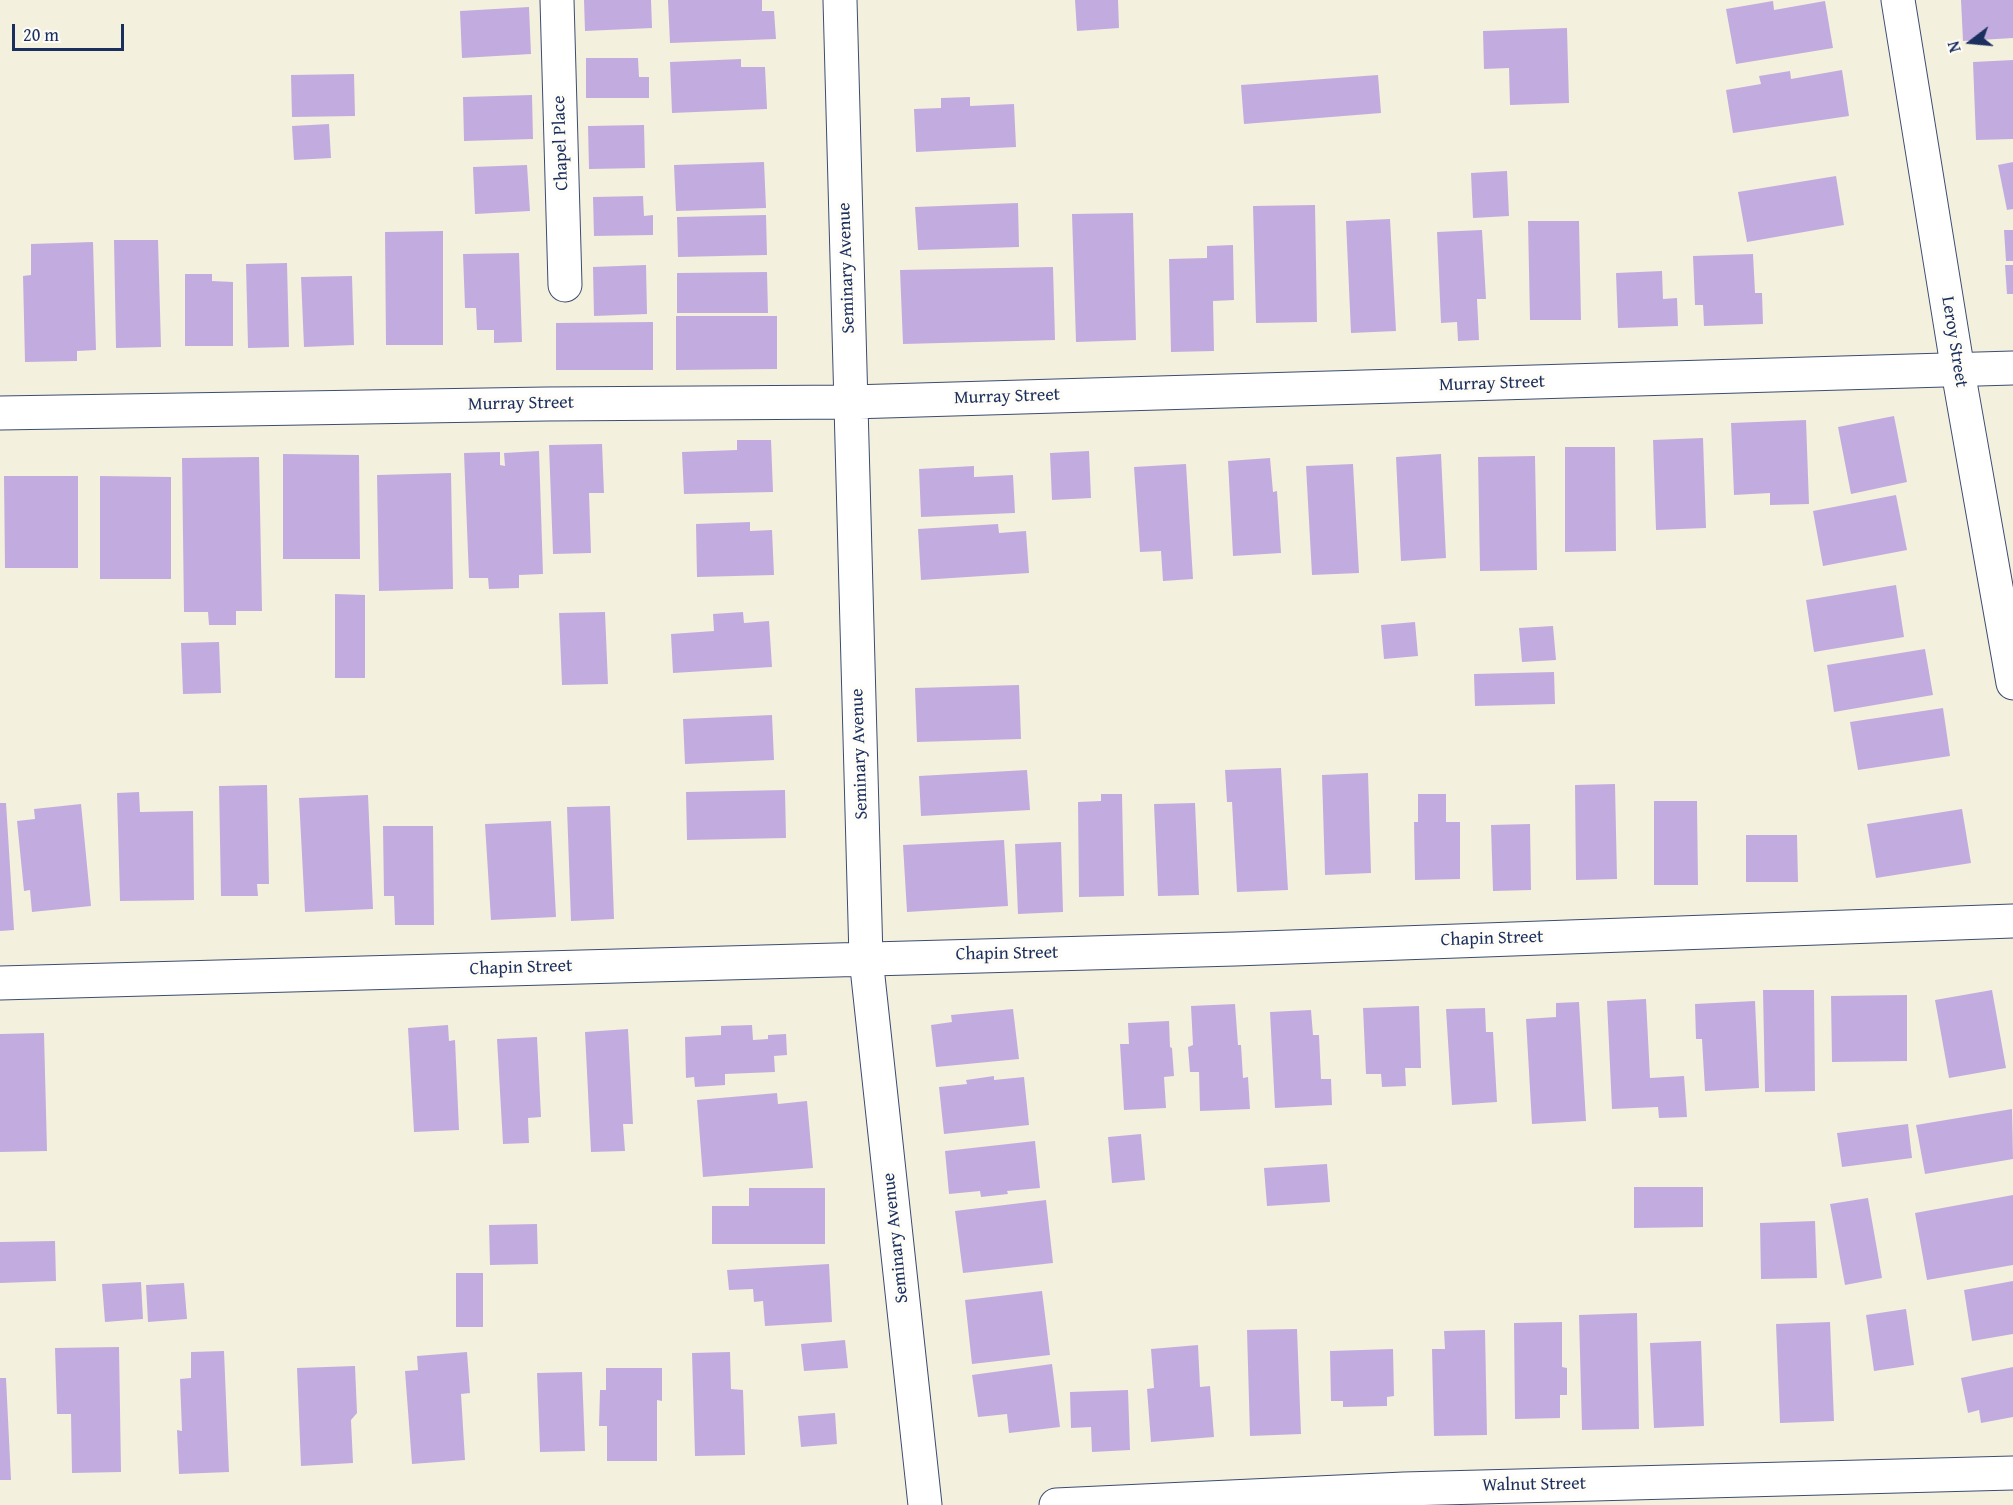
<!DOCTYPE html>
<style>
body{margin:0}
#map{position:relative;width:2013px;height:1505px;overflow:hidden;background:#f4f0de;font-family:"Gentium Book Plus",serif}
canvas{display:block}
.north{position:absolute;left:1941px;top:12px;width:60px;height:60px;-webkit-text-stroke:4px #fdfcf7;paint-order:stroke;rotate:254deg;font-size:16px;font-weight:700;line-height:24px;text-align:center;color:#1b2f5e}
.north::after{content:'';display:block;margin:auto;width:21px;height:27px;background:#1b2f5e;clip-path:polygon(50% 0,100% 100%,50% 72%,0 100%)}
.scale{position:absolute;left:12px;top:24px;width:112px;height:27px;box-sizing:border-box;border:3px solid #1b2f5e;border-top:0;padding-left:8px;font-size:18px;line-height:21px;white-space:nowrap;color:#1b2f5e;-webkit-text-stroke:4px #fdfcf7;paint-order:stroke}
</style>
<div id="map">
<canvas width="2013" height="1505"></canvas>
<div class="north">N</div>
<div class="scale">20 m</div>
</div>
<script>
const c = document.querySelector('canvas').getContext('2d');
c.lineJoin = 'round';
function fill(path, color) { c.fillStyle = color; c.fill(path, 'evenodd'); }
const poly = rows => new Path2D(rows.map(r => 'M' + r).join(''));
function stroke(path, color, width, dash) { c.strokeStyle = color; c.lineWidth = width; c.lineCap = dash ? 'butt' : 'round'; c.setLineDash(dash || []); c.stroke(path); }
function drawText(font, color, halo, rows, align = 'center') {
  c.font = font + ' "Gentium Book Plus",serif'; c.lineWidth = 6; c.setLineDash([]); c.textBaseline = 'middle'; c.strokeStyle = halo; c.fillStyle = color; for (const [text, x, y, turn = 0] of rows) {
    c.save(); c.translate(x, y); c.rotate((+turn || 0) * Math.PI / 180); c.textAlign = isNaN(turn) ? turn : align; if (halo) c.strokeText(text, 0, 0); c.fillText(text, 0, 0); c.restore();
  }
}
const building = poly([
 [584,0,651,0,652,28,585,31],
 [668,0,762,0,762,11,774,11,776,39,670,43],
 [1075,0,1118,0,1119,28,1077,31],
 [1961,0,2013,0,2013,38,1963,41],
 [1773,1,1774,10,1825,1,1833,48,1736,64,1726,9],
 [529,7,531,54,462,58,460,11],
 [1567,28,1569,103,1510,105,1509,68,1484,69,1483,31],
 [586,58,638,58,639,77,649,77,649,98,586,98],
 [741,59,741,67,765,67,767,109,672,113,670,62],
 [2013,60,2013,139,1976,140,1973,62],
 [1842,70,1849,116,1733,133,1726,90,1761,84,1759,76,1790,71,1791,79],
 [354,74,355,116,292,117,291,75],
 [1378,75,1381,113,1244,124,1241,85],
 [532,95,533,139,464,141,463,97],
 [970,97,970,106,1014,104,1016,147,916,152,914,109,941,108,941,98],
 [329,124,331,158,294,160,292,126],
 [644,125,645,168,589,169,588,126],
 [764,162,766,208,676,211,674,165],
 [2013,162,2013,209,2007,210,1998,165],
 [527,165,530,211,475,214,473,167],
 [1507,171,1509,216,1473,218,1471,173],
 [1836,176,1844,225,1747,242,1738,192],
 [643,196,644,216,653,215,653,235,594,236,593,197],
 [1018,203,1019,247,918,250,915,207],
 [1315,205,1317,322,1256,323,1253,206],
 [1133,213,1136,340,1076,342,1072,214],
 [766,215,767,255,678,257,677,217],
 [1390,219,1396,331,1351,333,1346,221],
 [1528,221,1579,221,1581,320,1530,320],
 [1482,230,1486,299,1477,299,1479,340,1458,341,1457,322,1441,323,1437,232],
 [2004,230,2013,230,2013,261,2006,261],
 [443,231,443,345,386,345,385,232],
 [114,240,158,240,161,347,116,348],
 [93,242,96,350,77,351,77,361,25,362,23,276,31,275,31,244],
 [1233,245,1234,300,1213,301,1214,351,1171,352,1169,259,1207,258,1207,246],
 [519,253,522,342,494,343,494,330,477,330,476,308,465,308,463,254],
 [1753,254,1755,293,1762,293,1763,324,1704,326,1703,305,1695,305,1693,256],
 [287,263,289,347,248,348,246,264],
 [646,265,647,314,594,316,593,267],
 [2005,265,2013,265,2013,294,2007,294],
 [1053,267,1055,340,903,344,900,270],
 [1662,271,1663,299,1677,298,1678,326,1618,328,1616,273],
 [767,272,768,313,677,313,677,273],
 [185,274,212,274,212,281,233,282,233,346,185,346],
 [352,276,354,345,304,347,301,277],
 [676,316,777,316,777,369,676,370],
 [653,322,653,370,556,370,556,323],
 [1894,416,1907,482,1851,494,1838,427],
 [1806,420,1809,504,1770,505,1770,493,1734,495,1731,423],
 [1703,438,1706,528,1656,530,1653,440],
 [737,440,771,440,773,492,684,494,682,452,737,450],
 [602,444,604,493,589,493,591,553,553,554,549,445],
 [1565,447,1615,447,1616,551,1565,552],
 [539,451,543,574,519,575,519,588,489,589,488,578,469,578,464,453,500,452,500,465,505,466,504,453],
 [1089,451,1091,498,1052,500,1050,453],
 [283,454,359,455,360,559,283,559],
 [1441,454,1446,558,1401,561,1396,457],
 [1535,456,1537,570,1480,571,1478,457],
 [259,457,262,611,236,611,236,625,209,625,208,612,184,612,182,458],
 [1270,458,1273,492,1277,491,1281,553,1233,556,1228,461],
 [1186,464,1193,579,1163,581,1161,551,1140,552,1134,467],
 [1353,464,1359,573,1312,575,1306,466],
 [974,466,974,477,1013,475,1015,513,921,517,919,469],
 [451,473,453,589,379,591,377,475],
 [4,476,78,476,78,568,5,568],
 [100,476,171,477,171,579,100,579],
 [1896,495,1907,550,1823,566,1813,511],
 [750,522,750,531,772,530,774,575,697,577,696,524],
 [998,524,999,533,1026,531,1029,573,921,580,918,529],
 [1896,585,1904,637,1814,652,1806,600],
 [335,594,365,595,365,678,335,678],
 [605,612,608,684,562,685,559,613],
 [743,612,744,623,769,621,772,667,673,673,671,634,714,631,713,614],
 [1415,622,1418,656,1384,659,1381,625],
 [1553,626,1556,660,1522,662,1519,628],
 [219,642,221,693,183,694,181,643],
 [1925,649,1933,695,1834,712,1827,665],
 [1554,672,1555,704,1475,706,1474,674],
 [1019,685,1021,739,917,742,915,688],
 [1943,708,1950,756,1858,770,1850,722],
 [772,715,774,760,685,764,683,719],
 [1281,768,1288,890,1237,892,1232,802,1227,802,1225,770],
 [1027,770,1030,810,921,816,919,776],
 [1368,773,1371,873,1325,875,1322,775],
 [1615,784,1617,879,1576,880,1575,785],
 [267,785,269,884,257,884,258,896,221,896,219,786],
 [785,790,786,838,687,840,686,792],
 [139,792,140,812,193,811,194,900,120,901,117,793],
 [1101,794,1122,794,1124,896,1079,897,1078,802,1101,801],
 [1418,794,1446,794,1446,822,1460,822,1460,879,1415,880,1414,822,1418,822],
 [368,795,373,909,305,912,299,798],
 [1654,801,1697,801,1698,885,1654,885],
 [0,803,6,803,14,930,0,931],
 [1195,803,1199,895,1158,896,1154,804],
 [81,804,91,906,32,912,30,890,24,891,17,821,35,819,34,809],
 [610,806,614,919,571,921,567,807],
 [1962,809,1971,863,1876,878,1867,824],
 [551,821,556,917,491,920,485,824],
 [1530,824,1531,890,1493,891,1491,825],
 [383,826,433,826,434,925,395,925,394,896,384,896],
 [1746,835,1797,835,1798,882,1746,882],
 [1004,840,1008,906,907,912,903,845],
 [1061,842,1063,912,1018,914,1015,844],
 [1763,990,1814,990,1815,1091,1765,1092],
 [1992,990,2006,1068,1949,1078,1935,1000],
 [1907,995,1907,1061,1832,1062,1831,996],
 [1646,999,1650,1078,1684,1076,1687,1117,1659,1118,1658,1107,1612,1109,1607,1001],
 [1755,1001,1759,1088,1705,1091,1702,1039,1696,1039,1695,1004],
 [1579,1002,1586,1121,1532,1124,1526,1019,1556,1017,1556,1003],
 [1235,1004,1238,1045,1241,1045,1243,1078,1248,1077,1250,1109,1200,1111,1199,1072,1190,1072,1188,1047,1193,1045,1191,1006],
 [1419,1006,1421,1068,1405,1068,1406,1086,1382,1087,1381,1074,1366,1074,1363,1008],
 [1485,1008,1486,1032,1493,1032,1497,1102,1452,1105,1446,1009],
 [1013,1009,1019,1059,936,1067,931,1025,952,1022,951,1015],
 [1311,1010,1313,1035,1319,1035,1321,1079,1331,1079,1332,1105,1275,1108,1270,1012],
 [1169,1021,1170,1047,1172,1048,1174,1076,1164,1077,1166,1108,1124,1110,1120,1044,1129,1044,1128,1023],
 [448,1025,449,1041,455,1040,459,1130,414,1132,408,1028],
 [752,1025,753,1040,768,1039,768,1035,786,1034,787,1055,774,1056,775,1072,725,1074,725,1085,695,1087,694,1077,686,1078,685,1037,721,1035,721,1026],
 [628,1029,633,1124,623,1124,625,1151,591,1152,585,1032],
 [44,1033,47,1151,0,1152,0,1034],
 [537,1037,541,1117,528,1118,529,1143,503,1144,497,1039],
 [994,1076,994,1080,1024,1077,1029,1125,944,1134,939,1087,967,1084,966,1080],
 [777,1093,778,1104,807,1101,813,1168,703,1177,697,1100],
 [2012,1109,2013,1159,1925,1174,1916,1125],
 [1908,1124,1912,1158,1842,1167,1837,1133],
 [1141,1134,1145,1180,1112,1183,1108,1137],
 [1035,1141,1040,1188,1007,1191,1008,1194,981,1197,980,1191,949,1194,945,1151],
 [1327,1164,1330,1202,1267,1206,1264,1168],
 [1634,1187,1703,1187,1703,1227,1634,1228],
 [749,1188,825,1188,825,1244,712,1244,712,1206,749,1206],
 [2013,1195,2013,1265,1927,1280,1915,1213],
 [1868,1198,1882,1278,1845,1285,1830,1204],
 [1046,1200,1053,1263,963,1273,955,1211],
 [1815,1221,1817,1278,1761,1279,1760,1223],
 [537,1224,538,1264,490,1265,489,1225],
 [55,1241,56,1281,0,1283,0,1242],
 [829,1264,832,1322,765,1326,763,1301,754,1302,753,1289,729,1290,727,1270],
 [456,1273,483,1273,483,1327,456,1327],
 [2013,1281,2013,1334,1972,1341,1964,1290],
 [141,1282,143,1319,105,1322,102,1284],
 [184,1283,187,1319,148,1322,146,1285],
 [1042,1291,1050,1355,972,1364,965,1300],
 [1906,1309,1914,1365,1874,1371,1866,1315],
 [1637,1313,1639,1429,1582,1430,1579,1315],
 [1562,1322,1562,1367,1567,1368,1567,1395,1560,1395,1560,1418,1515,1419,1514,1323],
 [1830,1322,1834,1421,1780,1423,1776,1324],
 [1297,1329,1301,1434,1250,1436,1247,1330],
 [1485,1330,1487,1435,1434,1436,1432,1349,1445,1349,1444,1331],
 [845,1340,848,1368,804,1371,801,1344],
 [1701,1341,1704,1426,1654,1428,1650,1343],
 [1198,1345,1200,1387,1210,1386,1214,1437,1151,1442,1147,1389,1154,1388,1151,1349],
 [119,1347,121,1472,72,1473,71,1414,57,1414,55,1348],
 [1393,1349,1394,1396,1387,1397,1387,1406,1343,1407,1343,1401,1331,1401,1330,1351],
 [224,1351,229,1472,179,1474,177,1430,182,1431,180,1379,191,1378,191,1352],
 [467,1352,470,1393,461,1394,465,1460,412,1464,405,1371,418,1370,417,1356],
 [730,1352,731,1389,743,1390,745,1455,695,1456,692,1353],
 [1052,1364,1060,1427,1009,1433,1007,1414,978,1417,972,1375],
 [355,1366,357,1413,351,1420,353,1463,301,1466,297,1368],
 [2013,1367,2013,1417,1981,1423,1979,1410,1968,1413,1961,1378],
 [606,1368,662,1368,662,1401,657,1400,657,1461,607,1461,607,1426,599,1426,600,1390,606,1390],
 [582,1372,585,1451,540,1452,537,1373],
 [0,1378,6,1378,11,1480,0,1480],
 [1128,1390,1130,1450,1092,1452,1091,1427,1071,1428,1070,1392],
 [835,1413,837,1444,801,1447,798,1416]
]);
const street = poly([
 [557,0,565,285],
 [840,0,866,958,925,1505],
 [0,413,546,404,851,402,2013,368],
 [0,983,1235,949,2013,921],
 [1056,1505,1404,1489,2013,1473]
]);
const secondary = poly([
 [1898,0,1958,371,2013,683]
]);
const streetNames = [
 ["Chapel Place",561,143,-92],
 ["Seminary Avenue",847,268,-92],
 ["Leroy Street",1954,342,81],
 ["Murray Street",1492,384,-2],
 ["Murray Street",1007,397,-2],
 ["Murray Street",521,404,-1],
 ["Seminary Avenue",860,754,-92],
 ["Chapin Street",1492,939,-2],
 ["Chapin Street",1007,954,-1],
 ["Chapin Street",521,968,-2],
 ["Seminary Avenue",896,1238,-96],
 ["Walnut Street",1534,1485,-1]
];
fill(building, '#c2acdf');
stroke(street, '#3c4c71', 35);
stroke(secondary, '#3c4c71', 35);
stroke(street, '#fff', 33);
stroke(secondary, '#fff', 33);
drawText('18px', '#1b2f5e', '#fdfcf7', streetNames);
</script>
